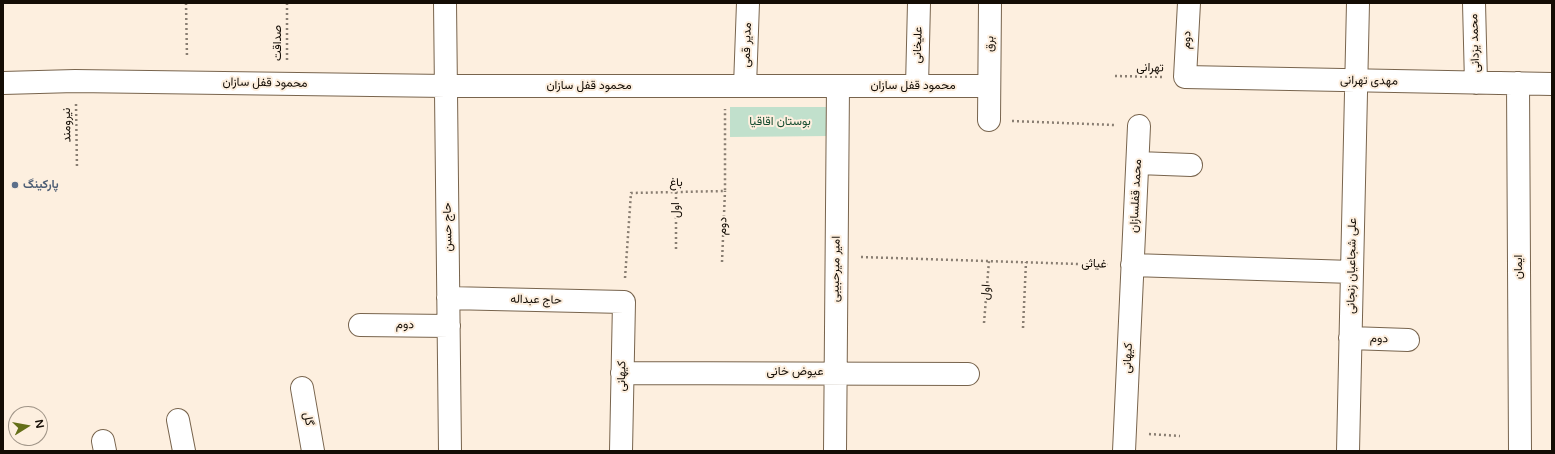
<!DOCTYPE html>
<meta charset="utf-8">
<style>
body{margin:0}
#map{position:relative;width:1555px;height:454px;overflow:hidden;background:#fdefdf;font-family:"Varela Round",sans-serif}
canvas{display:block}
.frame{position:absolute;inset:0;border:4px solid #140d05;pointer-events:none}
.north{position:absolute;left:8px;top:406px;width:40px;height:40px;box-sizing:border-box;background:#fdefdf;border:1px solid #a09588;border-radius:50%;rotate:79deg;font-size:11px;font-weight:700;line-height:16px;text-align:center;color:#140d05}
.north::after{content:'';display:block;margin:auto;width:14px;height:18px;background:#646f18;clip-path:polygon(50% 0,100% 100%,50% 72%,0 100%)}
</style>
<div id="map">
<canvas width="1555" height="454"></canvas>
<div class="frame"></div>
<div class="north">N</div>
</div>
<script>
const c = document.querySelector('canvas').getContext('2d');
c.lineJoin = 'round';
function fill(path, color) { c.fillStyle = color; c.fill(path, 'evenodd'); }
const poly = rows => new Path2D(rows.map(r => 'M' + r).join(''));
function stroke(path, color, width, dash) { c.strokeStyle = color; c.lineWidth = width; c.lineCap = dash ? 'butt' : 'round'; c.setLineDash(dash || []); c.stroke(path); }
function drawText(font, color, halo, rows, align = 'center') {
  c.font = font + ' "Varela Round",Vazirmatn,sans-serif'; c.lineWidth = 4; c.setLineDash([]); c.textBaseline = 'middle'; c.strokeStyle = halo; c.fillStyle = color; for (const [text, x, y, turn = 0] of rows) {
    c.save(); c.translate(x, y); c.rotate((+turn || 0) * Math.PI / 180); c.textAlign = isNaN(turn) ? turn : align; if (halo) c.strokeText(text, 0, 0); c.fillText(text, 0, 0); c.restore();
  }
}
const green = poly([
 [730,107,830,107,829,136,730,137]
]);
const path = poly([
 [186,3,187,58],
 [287,60,287,3],
 [1115,76,1163,77],
 [76,104,77,169],
 [1012,121,1115,125],
 [676,192,676,252],
 [861,257,1110,265],
 [722,262,725,191],
 [625,278,631,193,725,191,725,109],
 [984,323,989,261],
 [1023,328,1026,262],
 [1149,434,1180,436]
]);
const minor = poly([
 [445,3,450,451],
 [1189,3,1185,77,1552,84],
 [1474,3,1476,83],
 [3,83,75,81,446,86,989,86],
 [1518,83,1520,451],
 [745,86,748,3],
 [917,86,919,3],
 [989,120,990,3],
 [1138,163,1191,165],
 [1132,265,1352,272],
 [448,298,624,302,621,451],
 [360,325,449,326],
 [1350,338,1408,340],
 [622,373,968,374],
 [302,388,313,451],
 [178,420,184,451],
 [103,441,105,451],
 [835,451,838,86],
 [1124,451,1139,126],
 [1348,451,1358,3]
]);
const markers = [
 [15,185,4,"#5c6f8a"]
];
const streetNames = [
 ["دوم",1187,40,-87],
 ["صداقت",278,43,-90],
 ["محمد یزدانی",1475,43,-92],
 ["برق",990,44,-89],
 ["مدیر قمی",747,45,-88],
 ["علیخانی",918,45,-88],
 ["تهرانی",1150,68,1],
 ["مهدی تهرانی",1369,81,1],
 ["محمود قفل سازان",265,83,1],
 ["محمود قفل سازان",589,86],
 ["محمود قفل سازان",913,86],
 ["نیرومند",67,125,-91],
 ["باغ",676,183,-2],
 ["محمد قفلسازان",1136,196,-87],
 ["اول",676,210,-90],
 ["دوم",723,226,-87],
 ["حاج حسن",448,227,-91],
 ["غیاثی",1094,264,2],
 ["علی شجاعیان زنجانی",1352,266,-89],
 ["ایمان",1519,267,-90],
 ["امیر میرحبیبی",836,269,-89],
 ["اول",986,292,-85],
 ["حاج عبداله",536,300,1],
 ["دوم",405,325,1],
 ["دوم",1379,339,2],
 ["کیهانی",1128,358,-87],
 ["عیوض خانی",795,372],
 ["کیهانی",622,376,-89],
 ["گل",308,419,80]
];
const parkNames = [
 ["بوستان اقاقیا",780,122]
];
const serviceNames = [
 ["پارکینگ",23,185]
];
fill(green, '#c1e0cc');
stroke(minor, '#78644d', 24);
stroke(path, '#897e72', 2.5, [2, 3]);
stroke(minor, '#fff', 22);
for (const [x, y, r, color] of markers) { const dot = new Path2D(); dot.arc(x, y, r, 0, 2 * Math.PI); c.fillStyle = color; c.fill(dot); stroke(dot, '#fdefdf', 1.5); }
drawText('12px', '#140d05', '#fdefdf', streetNames);
drawText('12px', '#164d30', '#fdefdf', parkNames);
drawText('bold 12px', '#4e5e75', '#fdefdf', serviceNames, 'left');
</script>
